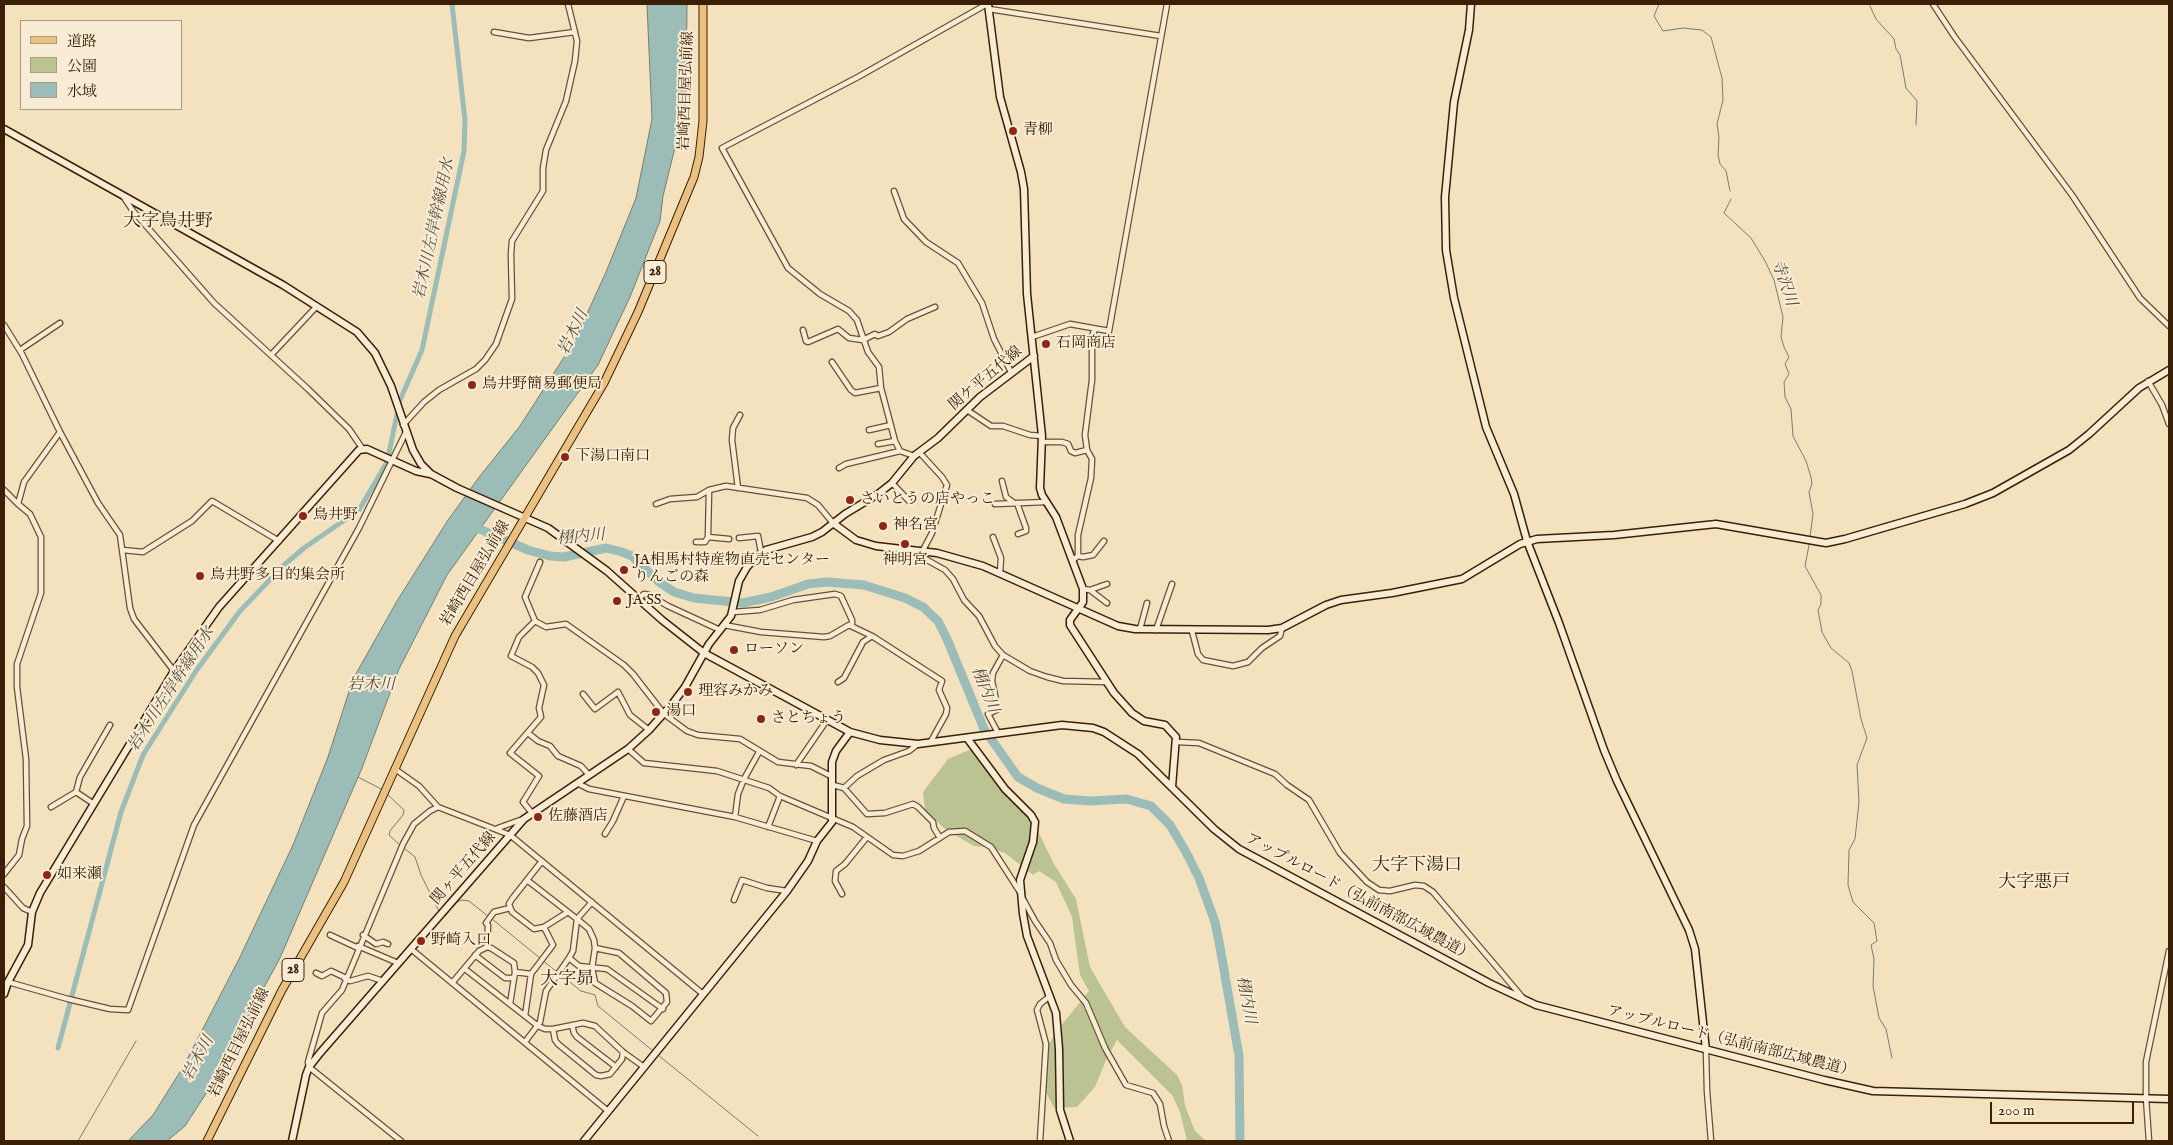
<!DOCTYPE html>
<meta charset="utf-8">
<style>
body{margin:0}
#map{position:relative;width:2173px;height:1145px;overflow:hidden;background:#f4e2bf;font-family:"IM FELL English","Noto Serif JP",serif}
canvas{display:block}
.frame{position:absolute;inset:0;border:5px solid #3b2007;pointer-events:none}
.legend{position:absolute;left:20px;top:20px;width:162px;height:90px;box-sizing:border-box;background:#f8ecd5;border:1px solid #ac9a83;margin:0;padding:6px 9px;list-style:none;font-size:15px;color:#3b2007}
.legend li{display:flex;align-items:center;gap:10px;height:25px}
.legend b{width:25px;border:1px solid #ac9a83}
.scale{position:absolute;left:1990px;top:1102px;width:144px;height:22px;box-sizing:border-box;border:2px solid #3b2007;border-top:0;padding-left:6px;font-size:15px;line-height:18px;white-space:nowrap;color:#3b2007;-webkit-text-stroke:4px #f8ecd5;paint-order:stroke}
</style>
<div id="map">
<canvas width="2173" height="1145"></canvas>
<div class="frame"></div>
<ul class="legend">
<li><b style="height:6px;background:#eac180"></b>道路</li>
<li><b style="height:14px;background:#bbc392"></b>公園</li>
<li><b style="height:14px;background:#9cbdb7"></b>水域</li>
</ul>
<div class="scale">200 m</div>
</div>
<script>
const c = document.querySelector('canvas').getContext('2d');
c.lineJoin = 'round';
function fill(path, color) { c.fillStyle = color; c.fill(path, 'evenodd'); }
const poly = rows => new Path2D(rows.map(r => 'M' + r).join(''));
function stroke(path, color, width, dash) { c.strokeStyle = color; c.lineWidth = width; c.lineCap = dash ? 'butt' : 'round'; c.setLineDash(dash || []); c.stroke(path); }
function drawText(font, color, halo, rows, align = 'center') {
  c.font = font + ' "IM FELL English","Noto Serif JP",serif'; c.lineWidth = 4; c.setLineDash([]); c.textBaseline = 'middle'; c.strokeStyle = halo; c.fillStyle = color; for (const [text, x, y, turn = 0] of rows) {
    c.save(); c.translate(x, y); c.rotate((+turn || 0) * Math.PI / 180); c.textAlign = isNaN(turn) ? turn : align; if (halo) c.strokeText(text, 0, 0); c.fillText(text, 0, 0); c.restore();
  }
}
const green = poly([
 [974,748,1032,819,1054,864,1076,899,1090,967,1125,1027,1177,1075,1182,1085,1185,1106,1195,1131,1206,1141,1187,1141,1180,1112,1172,1095,1117,1040,1106,1060,1095,1087,1077,1107,1054,1108,1043,1086,1044,1053,1056,1032,1089,991,1080,975,1072,917,1056,882,1039,871,1033,875,1005,853,986,847,974,846,946,830,925,810,923,792,948,759]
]);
const water = poly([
 [647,4,687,4,686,103,663,196,660,221,630,297,598,365,447,575,399,669,362,768,280,958,209,1089,185,1126,167,1141,128,1141,153,1115,183,1067,239,959,293,845,328,757,353,679,397,601,448,520,480,476,520,426,575,340,606,272,636,198,652,119,647,4]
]);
const stream = poly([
 [1659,4,1654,16,1663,31,1683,28,1702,30,1711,37,1722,78,1723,100,1717,124,1719,137,1718,155,1720,164,1726,171,1730,191],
 [1870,6,1876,19,1894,39,1896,49,1900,55,1906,88,1917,101,1916,125],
 [1731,199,1724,213,1751,238,1765,261,1774,280,1783,317,1781,337,1784,347,1789,357,1785,364,1789,374,1784,382,1785,397,1791,409,1793,436,1806,461,1811,477,1812,484,1809,492,1813,514,1810,537],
 [1809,545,1805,566,1821,595,1821,604,1818,610,1822,632,1831,648,1849,663,1852,671,1861,719,1867,738,1857,765,1859,802,1855,839,1849,850,1848,885,1853,902,1874,923,1877,941,1871,945,1874,959,1873,986,1879,1018,1886,1029,1892,1058],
 [358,777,383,790],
 [386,793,404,810,403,815,390,831,389,835,401,846],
 [404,848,415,857,421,875,439,911],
 [444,915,445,916,457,902,462,900,469,901,489,917],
 [492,919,557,972],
 [560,974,581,991,595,995,598,1006,653,1051],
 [658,1055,758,1136],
 [78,1141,136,1041]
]);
const canal = poly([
 [389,453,400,400,422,350,464,151,465,120,452,4],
 [58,1048,121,812,143,755,196,671,240,611,284,565,304,548,359,510,387,462]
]);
const river = poly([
 [472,522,475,527,491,534,528,550,550,556,564,557,606,548,622,552,632,556,659,582,674,592,694,598,743,603,771,597,808,584,827,582,864,585,905,598,923,607,938,621,947,639,984,729,1018,777,1037,788,1064,799,1090,801,1127,799,1151,806,1170,825,1186,852,1199,878,1215,922,1220,947,1239,1056,1240,1141]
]);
const street = poly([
 [1933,4,1954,36,2072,195,2140,298,2169,326],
 [989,9,1161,36],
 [494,32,529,38,575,32],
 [894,191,904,219,926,242,958,263,982,303,994,339,1011,372],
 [123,196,133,211,214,303,308,389,349,429,362,448],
 [4,325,22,354,60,432,98,503,120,535,130,608,134,619,174,671],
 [803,330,806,341,808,342,838,329,849,338,863,340,875,334,878,336,889,332,907,319,935,307],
 [1032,337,1070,324,1109,331,1167,4],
 [20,350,60,323],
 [271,355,317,306],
 [832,362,851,390,855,393,881,388],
 [2148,381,2162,405,2169,424],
 [967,410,991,426,1003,426,1030,435,1042,436],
 [403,425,424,402,439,390,476,369,485,360,496,344,512,299,511,254,512,241,543,191,543,168,546,150,566,101,575,61,577,41,568,4],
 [869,430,891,425],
 [1042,442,1062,442,1068,444,1071,451,1075,453,1087,450],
 [878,444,895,441],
 [919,452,942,477,947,485,932,533,922,552],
 [914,456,900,451,895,441,881,388,879,367,868,352,857,320,849,311,820,294,788,268,722,148,858,77,987,4],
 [839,468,846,464,900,451],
 [1002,481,1006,497,1013,502],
 [892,483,909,501],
 [738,488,732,440,733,428,740,415],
 [4,490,18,504],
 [1017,503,1026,528,1026,531,1018,534],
 [656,504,670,499,697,497,709,490,726,486,807,498,818,505,833,523],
 [995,504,1046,502],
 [708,537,709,490],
 [993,537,1001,558,1000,573],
 [739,538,758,536,761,552],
 [696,542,705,542,708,537,729,539],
 [123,550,143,552,192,521,212,501,279,541],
 [917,551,920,556,945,570,953,579,964,600,979,616,995,646,1003,655,1030,671,1047,677,1063,681,1107,682],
 [1078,556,1083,557,1093,555,1104,541],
 [1073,560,1078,556,1078,535,1091,478,1092,459,1087,450,1085,435,1092,380,1092,336,1095,329],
 [540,562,525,597,535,621,546,627,566,624,624,665,633,674,664,714,687,731,698,735,740,739,778,762,811,766,831,776],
 [1083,589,1090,590,1107,603],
 [1090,590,1107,584],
 [638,599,644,594,649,595,668,606,720,630],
 [733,612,760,610,793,600,835,594,841,596,852,620,852,625],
 [724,625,761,632,824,637,830,636,849,625,872,636,942,681,939,690,947,708,946,714,930,743],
 [1140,629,1147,603],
 [1156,630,1172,584],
 [1192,631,1198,654,1203,660,1233,666,1248,662,1262,648,1280,636,1282,628],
 [838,682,844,678,863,642,872,636],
 [583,694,595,709,618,692,630,715,649,730],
 [528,733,538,741,550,746,558,756,581,766,589,775],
 [998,733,988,714,998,709,992,681,993,673,1003,655],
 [1177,742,1199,743,1275,774,1287,785,1309,800,1340,853,1367,882,1379,890,1390,891,1415,885,1424,886,1433,892,1523,998],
 [628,749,644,763,717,771,769,788,780,796,853,827,893,855,903,856,919,851,949,832,965,831,991,847,1020,892],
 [796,765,827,720],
 [395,769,419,786,438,807],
 [577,783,589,789,735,817,817,841],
 [833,785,844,788,857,776,884,760,909,751,918,744],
 [844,788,867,814,885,813,913,804,918,807,933,822,934,828,940,838],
 [76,792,94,804],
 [51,807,76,792,80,777,110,725],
 [532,813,523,802,539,776,510,753,541,717,539,708,544,685,538,673,532,667,511,656,519,637,535,621],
 [735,817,738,794,744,779,759,752],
 [768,827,780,796],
 [498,828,523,819],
 [605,834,613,821,624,796],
 [542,861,512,899,509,904,512,912,534,929,544,927,568,912,577,919,589,929,594,940,595,948,592,968,595,983,632,1006,651,1021,667,1002,666,993,619,953,595,948],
 [4,874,19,855,22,839,27,826,26,759,17,687,17,664,41,593,41,537,30,514,18,504,24,482,60,432],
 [527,880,568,912],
 [4,887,23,908,32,912],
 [842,894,835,881,836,871,845,864,867,837],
 [1023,899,1035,921,1050,943,1056,960,1071,985,1086,1003,1105,1048,1126,1085,1153,1093,1160,1104,1164,1126,1169,1141],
 [734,900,742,880,767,888,787,891],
 [330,935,358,948],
 [363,935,376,944,383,942,388,944],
 [358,946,398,963],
 [487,947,488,925,486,923,494,912,510,908],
 [411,949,608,1111],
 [475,955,505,978,514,978],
 [569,958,579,966,607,969,663,1009],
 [465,969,538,1026,545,1029,553,1029,555,1040,558,1044,596,1075,601,1076,610,1074,622,1059,623,1052],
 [515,972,531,974],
 [316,973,322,976,331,971,346,978],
 [345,979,350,981,368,976,383,981],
 [8,982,68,999,110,1009,128,1010,194,825,359,528,406,432],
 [452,983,479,951,487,947,491,948,514,963,515,972,510,1004],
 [525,1016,531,974,553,945,544,927],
 [572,1025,574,1033,577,1037,616,1067],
 [553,1029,583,1023,595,1026,623,1052,644,1067],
 [525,1042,540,1022,546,991,569,958,573,951,577,919,592,902],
 [1706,1050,1707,1091,1711,1141],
 [401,1141,309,1067,308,1062,322,1013,342,990,403,844,414,824,430,811,438,807,510,835,703,994],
 [1040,1141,1046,1044,1037,1010,1040,1004,1050,996],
 [2149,1141,2146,1098,2146,1062,2169,951]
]);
const secondary = poly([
 [988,4,1000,97,1021,172,1024,189,1027,294,1042,436,1040,488,1042,495,1056,517,1083,589,1083,602,1070,620,1070,625,1114,693,1132,713,1144,721,1165,725,1176,737,1172,787],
 [1471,4,1469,30,1454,102,1445,197,1446,250,1454,298,1486,427,1514,494,1527,541,1559,623,1604,750,1617,781,1689,930,1695,949,1706,1050],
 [4,129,283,285,357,332,375,353,391,386,413,450,421,464,431,474,457,488,548,528,607,571,662,620,704,653,850,732,880,740,918,744,1062,725,1093,728,1104,732,1138,754,1214,829,1239,849,1489,983,1536,1005,1824,1080,1873,1091,2169,1099],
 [833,523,856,540,876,546,937,553,983,566,1118,626,1135,629,1268,630,1282,628,1326,605,1341,600,1392,593,1462,579,1520,544,1537,539,1614,535,1716,524,1826,543,1845,539,1965,504,1993,493,2069,450,2089,434,2139,388,2169,370],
 [967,738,1005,789,1031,815,1035,822,1033,842,1020,880,1023,914,1027,936,1056,1013,1059,1049,1060,1110,1070,1141],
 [4,994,8,982,28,945,32,912,40,893,174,671,219,607,359,450,367,449,416,471,430,474],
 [292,1141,306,1075,309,1067,320,1053,524,819,628,749,649,730,673,703,685,687,709,644,731,616,739,581,747,567,757,556,766,550,812,537,822,532,845,514,878,494,892,483,914,456,938,438,980,397,1034,356],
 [584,1141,787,891,808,861,817,841,832,822,832,762,836,751,850,732]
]);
const primary = poly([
 [207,1141,282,990,344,882,455,636,604,383,638,312,694,177,699,157,703,121,703,4]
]);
const markers = [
 [1013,131,5,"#8f2418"],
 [1046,344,5,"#8f2418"],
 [472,385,5,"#8f2418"],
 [565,457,5,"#8f2418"],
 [850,500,5,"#8f2418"],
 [303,516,5,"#8f2418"],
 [883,526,5,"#8f2418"],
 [905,544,5,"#8f2418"],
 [624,570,5,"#8f2418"],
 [200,576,5,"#8f2418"],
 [617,601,5,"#8f2418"],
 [734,650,5,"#8f2418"],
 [688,692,5,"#8f2418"],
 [656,712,5,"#8f2418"],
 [761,719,5,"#8f2418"],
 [538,817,5,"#8f2418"],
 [47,875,5,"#8f2418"],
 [421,941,5,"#8f2418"]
];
const shields = [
 [655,272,22],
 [293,970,22]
];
const shieldNames = [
 ["28",655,272],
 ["28",293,970]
];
const streetNames = [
 ["岩崎西目屋弘前線",687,91,-88],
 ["関ケ平五代線",986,379,-40],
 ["岩崎西目屋弘前線",476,574,-59],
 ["関ヶ平五代線",464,869,-49],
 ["アップルロード（弘前南部広域農道）",1359,898,28],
 ["アップルロード（弘前南部広域農道）",1731,1042,14],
 ["岩崎西目屋弘前線",240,1043,-64]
];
const poiNames = [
 ["青柳",1023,131],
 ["石岡商店",1056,344],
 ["鳥井野簡易郵便局",482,385],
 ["下湯口南口",575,457],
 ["さいとうの店やっこ",860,500],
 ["鳥井野",313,516],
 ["神名宮",893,526],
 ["JA相馬村特産物直売センター",634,561],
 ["りんごの森",634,578],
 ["神明宮",905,561,"center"],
 ["鳥井野多目的集会所",210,576],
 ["JA SS",627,601],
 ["ローソン",744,650],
 ["理容みかみ",698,692],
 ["湯口",666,712],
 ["さとちょう",771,719],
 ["佐藤酒店",548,817],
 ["如来瀬",57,875],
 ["野崎入口",431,941]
];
const waterNames = [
 ["岩木川左岸幹線用水",435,229,-78],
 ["寺沢川",1783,283,71],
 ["岩木川",574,333,-64],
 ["栩内川",581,538,-5],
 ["岩木川",371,686],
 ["岩木川左岸幹線用水",172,690,-57],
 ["栩内川",984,690,68],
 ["栩内川",1245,1000,80],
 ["岩木川",199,1059,-62]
];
const quarterNames = [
 ["大字鳥井野",168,222],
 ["大字下湯口",1417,866],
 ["大字悪戸",2034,883],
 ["大字昴",567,980]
];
fill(green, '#bbc392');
fill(water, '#9cbdb7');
stroke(water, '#757e71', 1);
stroke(stream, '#757e71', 1);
stroke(canal, '#9cbdb7', 5);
stroke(river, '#9cbdb7', 9);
stroke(street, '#695035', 7);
stroke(secondary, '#3b2007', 9);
stroke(primary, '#3b2007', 9);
stroke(street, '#f8ecd5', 4.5);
stroke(secondary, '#f8ecd5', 6);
stroke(primary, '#eac180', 7);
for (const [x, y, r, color] of markers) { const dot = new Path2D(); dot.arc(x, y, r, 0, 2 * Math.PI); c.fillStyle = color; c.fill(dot); stroke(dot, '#f8ecd5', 2); }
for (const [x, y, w] of shields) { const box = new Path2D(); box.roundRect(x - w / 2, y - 11.5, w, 23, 4); c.fillStyle = '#f8ecd5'; c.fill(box); stroke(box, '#3b2007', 1); }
drawText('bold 14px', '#3b2007', null, shieldNames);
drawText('15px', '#3b2007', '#f8ecd5', streetNames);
drawText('15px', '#3b2007', '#f8ecd5', poiNames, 'left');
drawText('italic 16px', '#584f3c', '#f8ecd5', waterNames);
drawText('18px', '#3b2007', '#f8ecd5', quarterNames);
</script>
